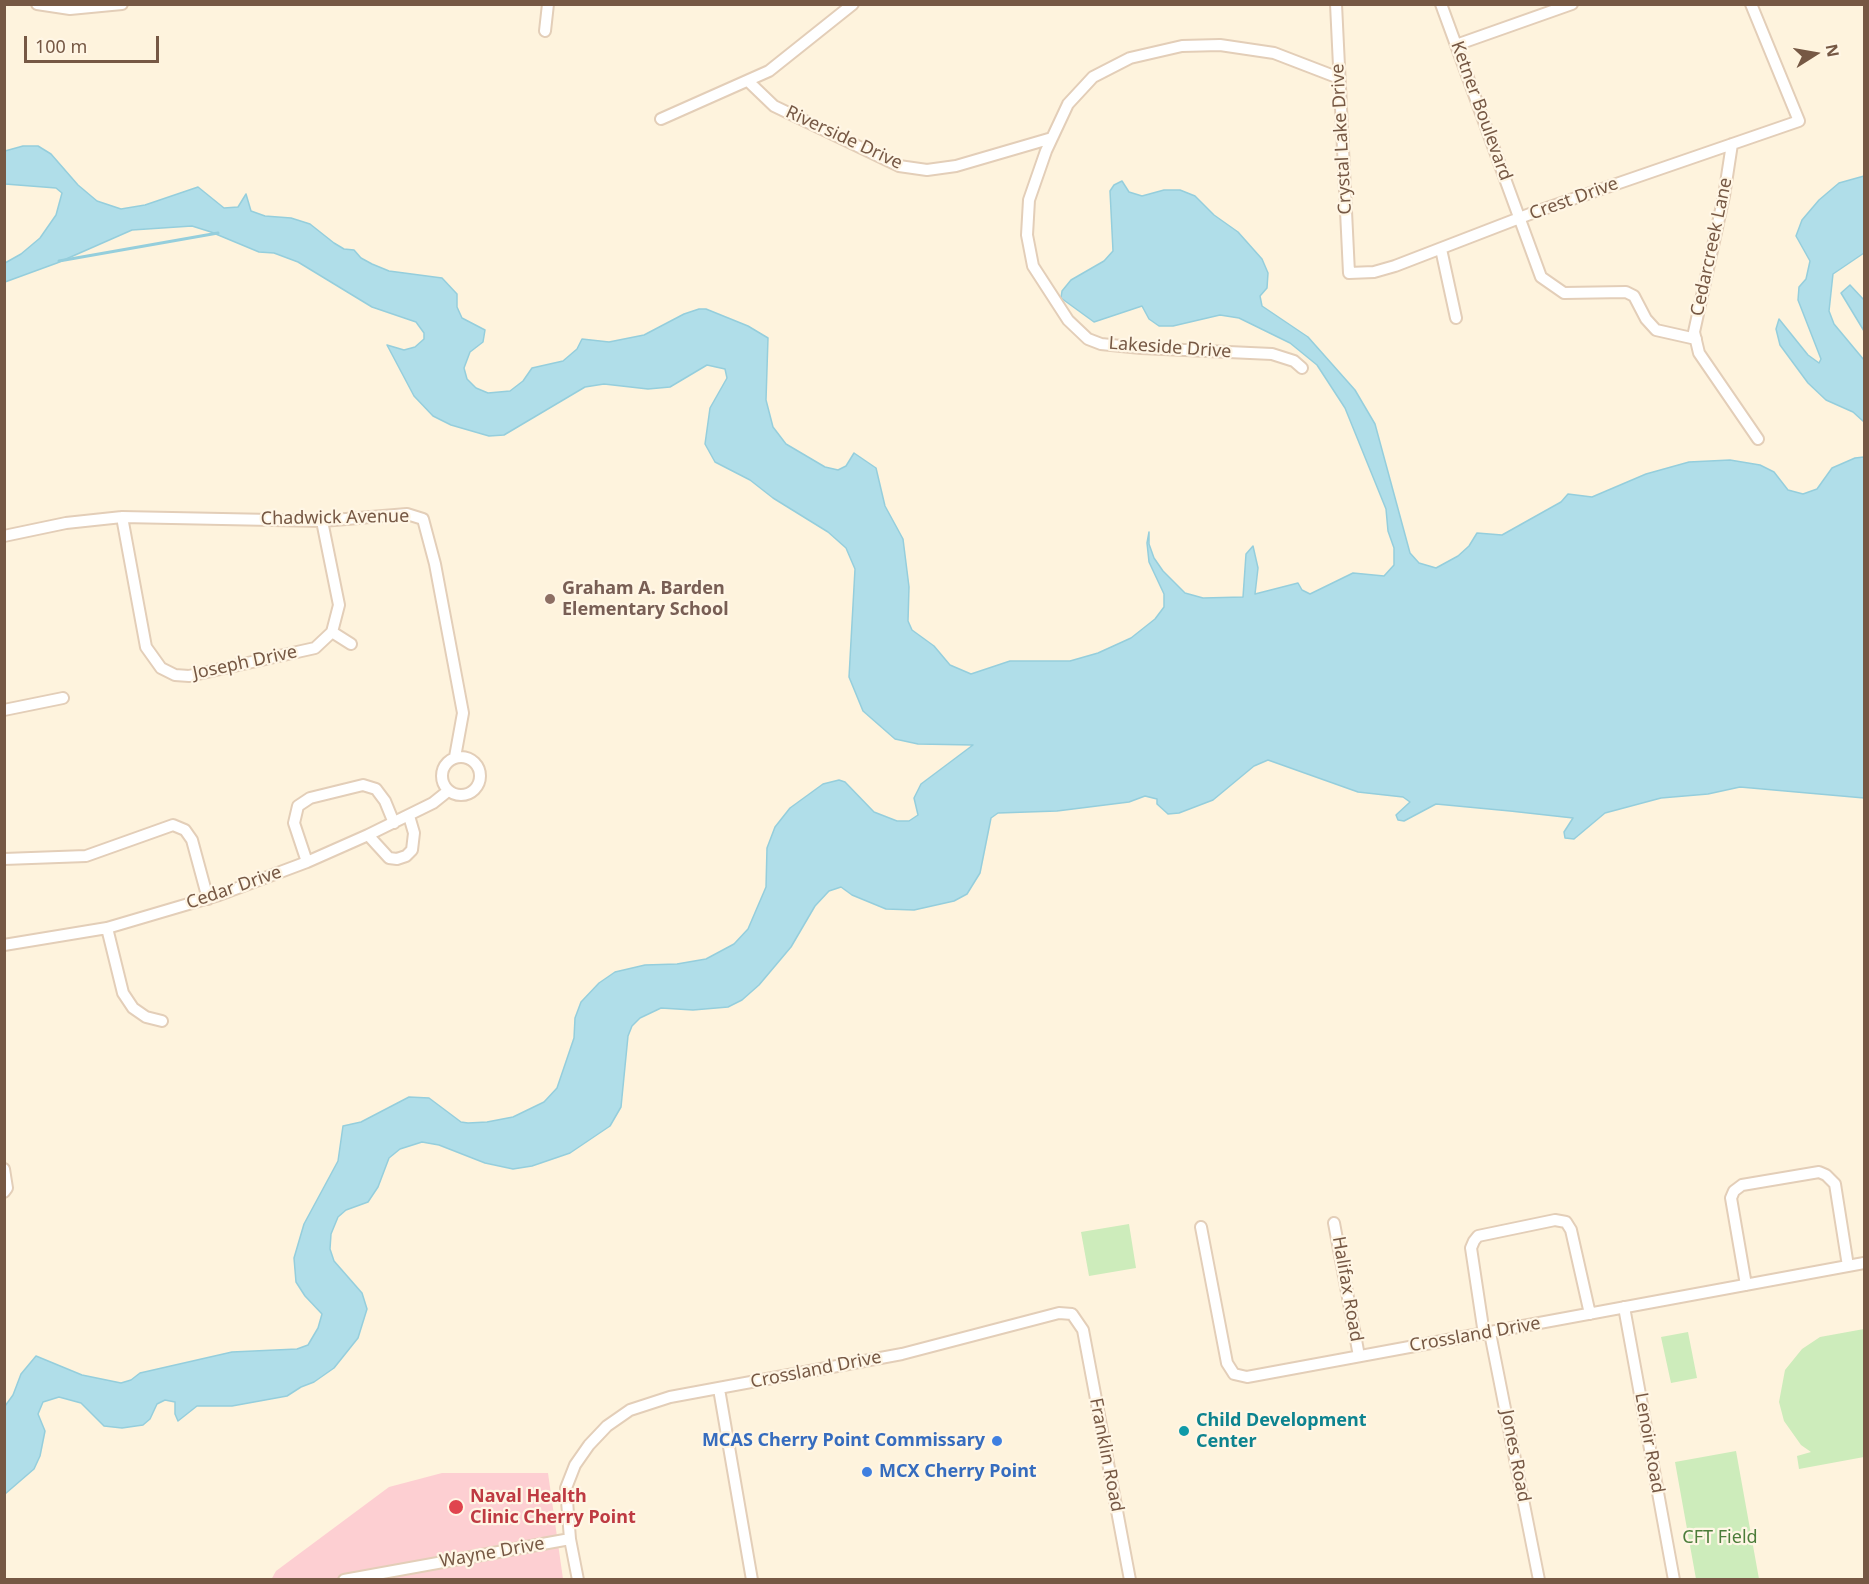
<!DOCTYPE html>
<style>
body{margin:0}
#map{position:relative;width:1869px;height:1584px;overflow:hidden;background:#fef3dd;font-family:"Noto Sans",sans-serif}
canvas{display:block}
.frame{position:absolute;inset:0;border:6px solid #765844;pointer-events:none}
.north{position:absolute;left:1785px;top:24px;width:60px;height:60px;-webkit-text-stroke:4px #fff6e5;paint-order:stroke;rotate:79deg;font-size:16px;font-weight:700;line-height:24px;text-align:center;color:#765844}
.north::after{content:'';display:block;margin:auto;width:21px;height:27px;background:#765844;clip-path:polygon(50% 0,100% 100%,50% 72%,0 100%)}
.scale{position:absolute;left:24px;top:36px;width:135px;height:27px;box-sizing:border-box;border:3px solid #765844;border-top:0;padding-left:8px;font-size:18px;line-height:21px;white-space:nowrap;color:#765844;-webkit-text-stroke:4px #fff6e5;paint-order:stroke}
</style>
<div id="map">
<canvas width="1869" height="1584"></canvas>
<div class="frame"></div>
<div class="north">N</div>
<div class="scale">100 m</div>
</div>
<script>
const c = document.querySelector('canvas').getContext('2d');
c.lineJoin = 'round';
function fill(path, color) { c.fillStyle = color; c.fill(path, 'evenodd'); }
const poly = rows => new Path2D(rows.map(r => 'M' + r).join(''));
function stroke(path, color, width, dash) { c.strokeStyle = color; c.lineWidth = width; c.lineCap = dash ? 'butt' : 'round'; c.setLineDash(dash || []); c.stroke(path); }
function drawText(font, color, halo, rows, align = 'center') {
  c.font = font + ' "Noto Sans",sans-serif'; c.lineWidth = 4.5; c.setLineDash([]); c.textBaseline = 'middle'; c.strokeStyle = halo; c.fillStyle = color; for (const [text, x, y, turn = 0] of rows) {
    c.save(); c.translate(x, y); c.rotate((+turn || 0) * Math.PI / 180); c.textAlign = isNaN(turn) ? turn : align; if (halo) c.strokeText(text, 0, 0); c.fillText(text, 0, 0); c.restore();
  }
}
const medical = poly([
 [442,1473,548,1473,563,1579,271,1580,276,1571,389,1487]
]);
const green = poly([
 [1129,1224,1136,1268,1089,1276,1081,1232],
 [1864,1329,1864,1457,1799,1469,1797,1456,1811,1452,1801,1445,1784,1421,1779,1402,1785,1370,1802,1349,1820,1337],
 [1688,1332,1697,1378,1671,1383,1661,1337],
 [1736,1451,1759,1579,1696,1579,1675,1462]
]);
const water = poly([
 [23,146,38,146,51,154,78,185,97,201,121,209,145,205,198,187,224,208,238,207,246,194,251,211,265,216,291,218,310,224,334,243,344,249,354,250,361,258,372,264,389,271,442,278,457,294,457,307,462,318,485,330,483,342,470,352,464,368,467,379,476,388,488,393,510,391,523,381,532,368,563,361,577,349,582,339,609,342,644,335,684,314,699,309,706,309,748,326,768,338,766,400,773,427,786,444,825,467,838,470,846,466,854,453,876,468,885,506,903,539,909,587,908,621,912,630,934,646,950,665,971,674,1010,661,1070,661,1098,653,1131,638,1155,619,1164,607,1164,594,1149,562,1147,543,1149,532,1149,544,1154,558,1163,571,1185,593,1203,598,1243,597,1246,554,1253,546,1258,568,1255,594,1298,583,1302,590,1310,594,1353,573,1384,576,1394,565,1394,548,1388,531,1386,509,1345,408,1317,365,1290,343,1239,318,1220,315,1173,326,1159,326,1149,319,1142,306,1094,322,1061,298,1062,291,1071,280,1104,261,1113,251,1110,191,1114,185,1122,181,1129,192,1142,196,1164,190,1180,190,1195,196,1214,215,1238,232,1262,259,1268,273,1267,288,1260,296,1262,306,1308,337,1355,390,1375,424,1410,553,1419,563,1436,568,1458,556,1469,546,1477,533,1502,535,1561,502,1568,494,1592,497,1646,474,1689,462,1730,460,1760,465,1774,472,1788,490,1803,494,1817,489,1832,468,1855,458,1864,457,1864,798,1740,787,1708,794,1661,798,1605,813,1574,839,1565,838,1564,832,1573,818,1510,811,1436,804,1404,821,1398,820,1396,815,1410,802,1403,797,1358,792,1268,760,1254,766,1213,800,1179,813,1168,814,1157,804,1157,799,1145,796,1129,802,1057,811,998,813,991,818,980,873,967,894,954,901,914,910,886,909,852,895,841,887,829,891,815,906,791,947,759,985,742,1000,728,1007,693,1010,661,1008,640,1018,632,1026,628,1036,621,1107,610,1126,570,1153,532,1166,513,1169,485,1163,439,1145,422,1142,400,1149,389,1158,378,1187,368,1202,346,1210,338,1217,331,1234,330,1249,334,1261,362,1293,367,1309,358,1338,334,1368,314,1382,301,1387,287,1396,232,1406,197,1406,178,1421,175,1414,175,1402,165,1400,157,1404,150,1419,143,1425,122,1428,104,1426,81,1403,59,1397,43,1402,38,1414,45,1431,40,1456,34,1469,5,1494,5,1406,13,1395,21,1374,36,1356,82,1375,121,1383,131,1380,140,1373,232,1352,297,1349,308,1345,318,1328,322,1314,305,1296,296,1282,294,1258,304,1224,338,1161,343,1126,361,1122,409,1097,429,1098,461,1122,468,1123,487,1122,513,1117,544,1102,557,1088,574,1038,575,1018,581,1002,599,983,615,972,645,965,677,964,706,959,734,944,748,929,766,887,767,848,775,827,790,808,823,784,839,780,845,782,874,812,897,821,909,821,918,815,914,798,921,784,973,745,918,744,895,739,863,711,849,677,855,569,846,548,828,532,773,498,750,480,715,462,705,444,710,408,727,378,725,369,707,365,670,387,648,389,604,384,585,387,504,435,489,436,451,425,433,416,414,396,387,345,404,350,415,347,424,339,424,333,416,322,372,307,298,262,274,253,259,252,211,232,192,226,132,230,57,263,5,282,5,263,21,254,40,238,56,215,62,193,56,188,5,184,5,151,23,146],
 [1864,176,1864,253,1833,274,1829,311,1834,324,1864,360,1864,422,1853,412,1826,400,1808,383,1780,345,1776,329,1779,319,1808,355,1819,363,1821,359,1798,300,1799,287,1806,279,1810,261,1796,236,1802,220,1819,200,1839,183,1864,176],
 [1850,285,1864,300,1864,331,1841,293,1850,285]
]);
const stream = poly([
 [59,261,218,233]
]);
const minor = poly([
 [37,4,70,9,122,4],
 [1336,4,1349,273,1374,272,1395,266,1535,212,1799,121,1751,4],
 [1441,4,1541,277,1564,293,1626,292,1634,296,1646,319,1656,330,1696,339],
 [545,31,548,4],
 [1456,45,1572,4],
 [749,82,774,106,899,166,927,170,956,166,1052,138],
 [661,119,769,71,853,4],
 [1732,144,1724,196,1694,332,1699,353,1758,439],
 [1441,249,1456,318],
 [1302,368,1294,361,1272,354,1141,348,1101,344,1088,339,1068,320,1033,266,1027,235,1029,200,1046,151,1068,104,1093,77,1130,58,1182,46,1220,45,1274,53,1339,78],
 [122,517,146,647,161,668,175,675,189,676,315,648,332,632,339,605,322,521],
 [4,536,66,523,122,517,322,521,407,514,423,519,435,564,463,713,455,757],
 [332,632,351,644],
 [4,710,63,698],
 '442 776a19 19 0 1 1 38 0a19 19 0 1 1-38 0Z',
 [368,835,389,858,397,859,406,856,412,850,414,833,409,816],
 [4,859,86,856,173,825,185,830,192,840,208,899],
 [307,862,294,823,298,806,310,798,363,785,376,789,385,801,394,823],
 [107,928,123,993,133,1008,146,1017,162,1021],
 [4,945,107,928,219,895,307,862,368,835,433,803,448,791],
 [4,1169,7,1188,4,1192],
 [1334,1223,1359,1356],
 [1201,1227,1227,1363,1234,1374,1247,1377,1864,1263],
 [1746,1285,1731,1198,1734,1191,1742,1185,1819,1172,1826,1175,1835,1184,1848,1266],
 [1624,1307,1674,1580],
 [1490,1333,1539,1580],
 [1484,1334,1471,1248,1474,1241,1478,1236,1555,1220,1566,1222,1571,1230,1590,1314],
 [719,1389,752,1580],
 [344,1580,570,1539],
 [578,1580,570,1539,566,1488,575,1465,589,1445,607,1426,630,1410,670,1397,902,1354,1059,1313,1072,1314,1083,1330,1130,1580]
]);
const markers = [
 [550,599,6,"#8d6e63"],
 [1184,1431,6,"#0f9aa8"],
 [997,1441,6,"#3f7fe0"],
 [867,1472,6,"#3f7fe0"],
 [456,1507,8,"#e0444e"]
];
const streetNames = [
 ["Ketner Boulevard",1481,111,70],
 ["Riverside Drive",844,138,25],
 ["Crystal Lake Drive",1342,139,-93],
 ["Crest Drive",1574,199,-20],
 ["Cedarcreek Lane",1712,247,-78],
 ["Lakeside Drive",1170,348,4],
 ["Chadwick Avenue",335,518,-1],
 ["Joseph Drive",245,663,-12],
 ["Cedar Drive",234,888,-19],
 ["Halifax Road",1347,1289,80],
 ["Crossland Drive",1475,1335,-10],
 ["Crossland Drive",816,1370,-11],
 ["Lenoir Road",1649,1443,80],
 ["Franklin Road",1106,1455,79],
 ["Jones Road",1515,1456,79],
 ["Wayne Drive",492,1553,-10]
];
const educationNames = [
 ["Graham A. Barden",562,589],
 ["Elementary School",562,610]
];
const cultureNames = [
 ["Child Development",1196,1421],
 ["Center",1196,1442]
];
const shopNames = [
 ["MCAS Cherry Point Commissary",985,1441],
 ["MCX Cherry Point",879,1472,"left"]
];
const healthNames = [
 ["Naval Health",470,1497],
 ["Clinic Cherry Point",470,1518]
];
const parkNames = [
 ["CFT Field",1720,1538]
];
fill(medical, '#fdcfd2');
fill(green, '#cdecbb');
fill(water, '#b0dee9');
stroke(water, '#95cedc', 1.5);
stroke(stream, '#95cedc', 3);
stroke(minor, '#e3ceb8', 14);
stroke(minor, '#fff', 10);
for (const [x, y, r, color] of markers) { const dot = new Path2D(); dot.arc(x, y, r, 0, 2 * Math.PI); c.fillStyle = color; c.fill(dot); stroke(dot, '#fff6e5', 2); }
drawText('18px', '#765844', '#fff6e5', streetNames);
drawText('bold 18px', '#785e54', '#fff6e5', educationNames, 'left');
drawText('bold 18px', '#0d838f', '#fff6e5', cultureNames, 'left');
drawText('bold 18px', '#366cbe', '#fff6e5', shopNames, 'right');
drawText('bold 18px', '#be3a42', '#fff6e5', healthNames, 'left');
drawText('18px', '#4c7d3a', '#fff6e5', parkNames);
</script>
